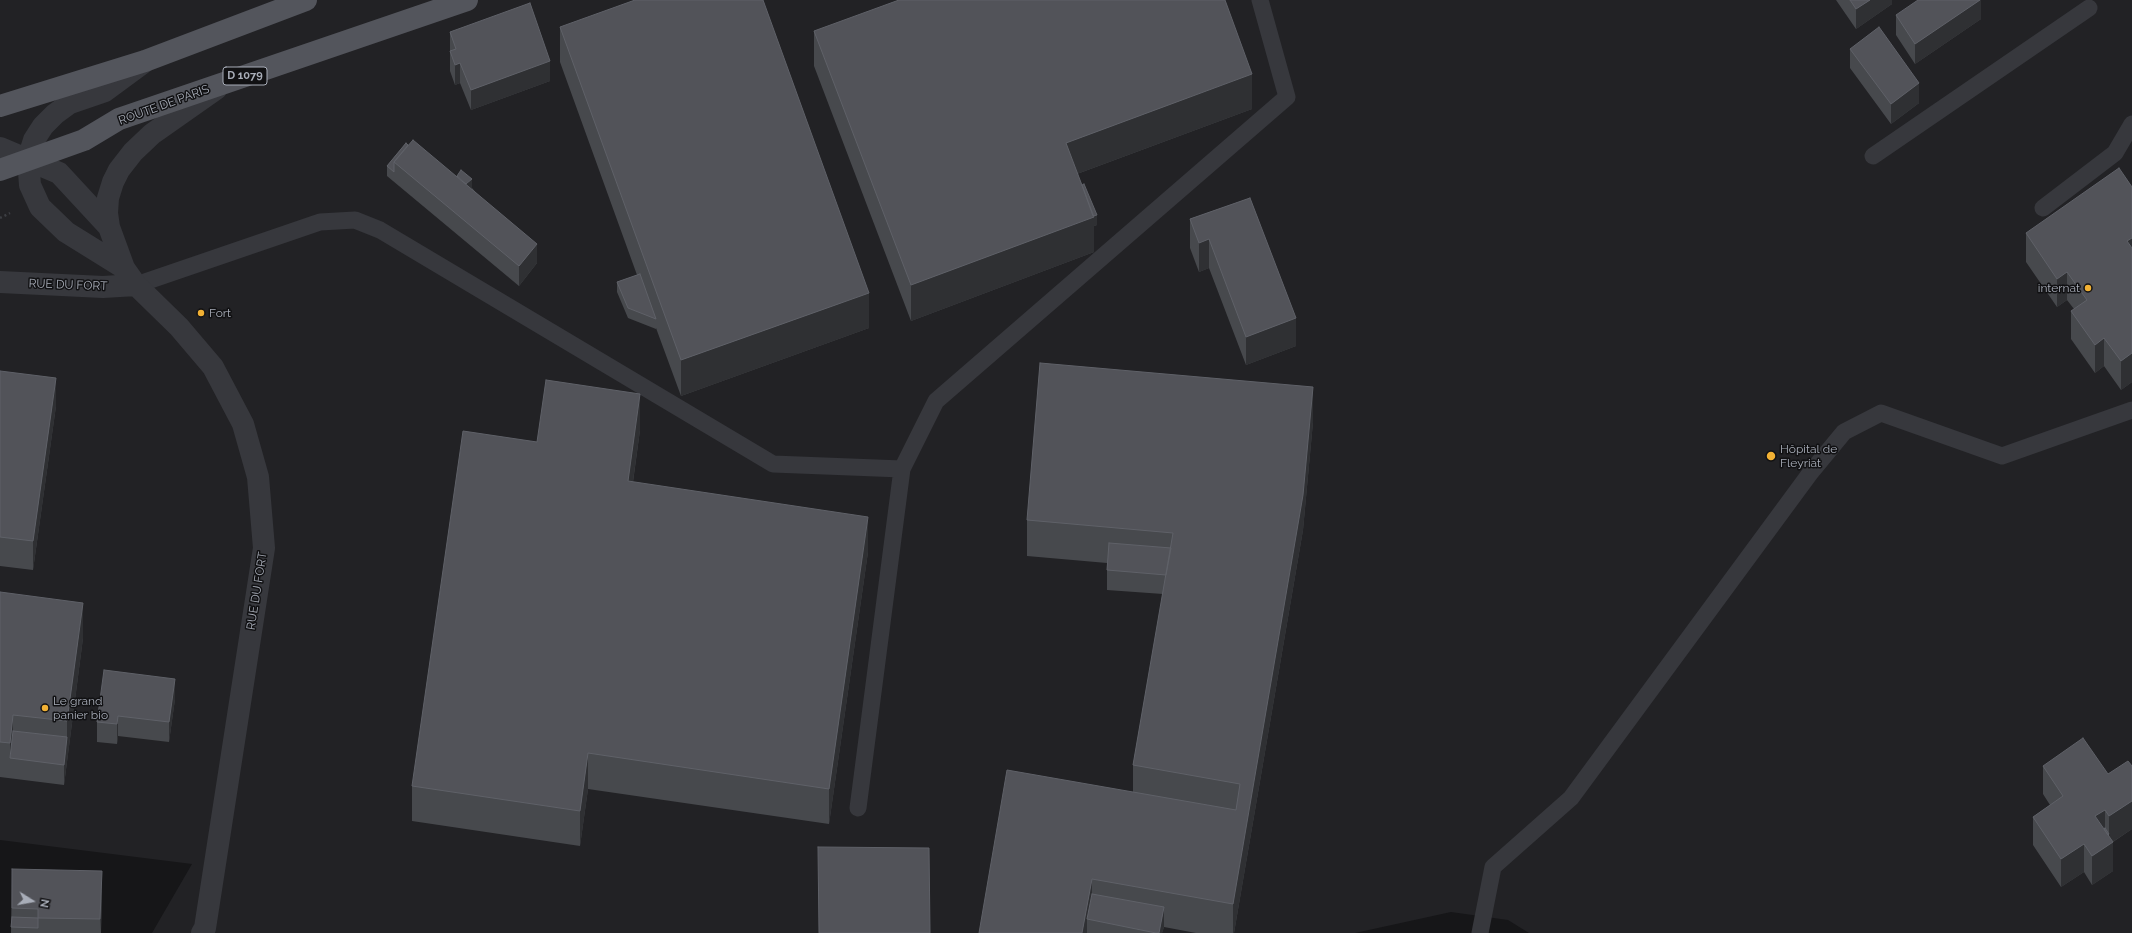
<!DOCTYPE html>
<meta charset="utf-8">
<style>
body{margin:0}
#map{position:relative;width:2132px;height:933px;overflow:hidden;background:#161618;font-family:Raleway,sans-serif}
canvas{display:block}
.north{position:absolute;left:12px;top:881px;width:40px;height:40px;-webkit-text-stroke:3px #111113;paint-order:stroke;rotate:101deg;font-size:11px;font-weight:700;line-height:16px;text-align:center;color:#a8adb8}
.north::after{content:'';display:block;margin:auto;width:14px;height:18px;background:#a8adb8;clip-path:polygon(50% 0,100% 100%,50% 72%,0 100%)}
</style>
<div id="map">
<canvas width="2132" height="933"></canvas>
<div class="north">N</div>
</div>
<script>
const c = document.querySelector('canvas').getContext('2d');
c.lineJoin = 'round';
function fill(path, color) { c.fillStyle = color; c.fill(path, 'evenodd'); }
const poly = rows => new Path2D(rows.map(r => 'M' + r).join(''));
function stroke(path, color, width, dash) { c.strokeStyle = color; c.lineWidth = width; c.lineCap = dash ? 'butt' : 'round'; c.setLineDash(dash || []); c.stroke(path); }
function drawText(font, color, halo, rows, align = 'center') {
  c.font = font + ' Raleway,sans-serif'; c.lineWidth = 3; c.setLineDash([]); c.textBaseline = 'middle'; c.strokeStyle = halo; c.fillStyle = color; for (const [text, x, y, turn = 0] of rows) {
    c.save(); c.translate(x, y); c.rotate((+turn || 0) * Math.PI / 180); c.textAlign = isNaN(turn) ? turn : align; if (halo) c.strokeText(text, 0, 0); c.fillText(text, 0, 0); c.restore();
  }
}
const built = poly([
 [0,0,2132,0,2132,933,1529,933,1508,920,1451,912,1355,933,152,933,192,864,0,840]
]);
const path = poly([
 [0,218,10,213]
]);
const lane = poly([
 [1873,156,2089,8],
 [2043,208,2115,153,2132,124],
 [136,285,320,222,355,220,380,230,773,464,902,469,936,401,1287,97,1260,0],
 [858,808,902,469],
 [1480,933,1493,867,1571,798,1811,472,1844,432,1881,413,2002,456,2132,410]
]);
const street = poly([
 [0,148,59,173,109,227],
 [124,268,66,232,40,207,30,185,28,159,34,140,43,126,55,114,70,103,105,91,143,63],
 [0,282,103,287,136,285],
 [202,933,205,928,264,548,258,477,243,424,213,367,179,327,136,285,124,268,109,227,107,213,108,198,113,182,119,170,133,152,152,134,216,89]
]);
const primary = poly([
 [0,106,145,61,306,0],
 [0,170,84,140,119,119,467,0]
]);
const wall = poly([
 [1836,0,1892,0,1892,4,1856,29],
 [1981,0,1981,19,1915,64,1896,35,1896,15],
 [560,27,869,328,681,396,656,328,656,329,628,318,617,292,617,282,637,275,560,62],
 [814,31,1252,109,1077,174,1097,225,1094,226,1094,252,911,321,814,66],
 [450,32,550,81,471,110,460,83,455,85,450,71],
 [1850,49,1919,103,1891,124,1850,68],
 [406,143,472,188,537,263,519,286,387,176,387,166],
 [2132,187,2132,382,2121,390,2104,366,2095,373,2071,339,2071,311,2074,309,2067,300,2057,307,2026,262,2026,233],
 [1250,198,1296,346,1246,365,1209,268,1199,272,1190,248,1190,219],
 [0,371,56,406,33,570,0,566],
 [1313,422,1303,530,1234,933,1196,933,1164,927,1162,933,979,933,1133,792,1133,765,1163,594,1107,590,1107,563,1027,556,1027,520],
 [640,430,633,482,868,552,829,824,588,789,580,846,412,821,412,786,537,442],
 [0,592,83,638,64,785,0,777],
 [175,699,169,742,118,736,117,744,97,742,97,722],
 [2043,766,2108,774,2132,766,2132,829,2113,842,2113,871,2092,885,2084,872,2061,887,2033,845,2033,817,2050,805,2043,794],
 [12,869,102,891,101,933,11,933]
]);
const shadedWall = poly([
 [1870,0,1892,0,1892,4,1856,29,1856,9],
 [1980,0,1981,0,1981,19,1915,64,1915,44],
 [550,61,550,81,471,110,471,90],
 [460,63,460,83,455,85,455,65],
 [1252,74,1252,109,1066,178,1066,143],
 [1919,83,1919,103,1891,124,1891,104],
 [472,179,472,189,462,189],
 [1097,215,1097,225,1094,226,1094,252,911,321,911,285],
 [2132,238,2132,267,2127,241],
 [1209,239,1209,268,1199,272,1199,243],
 [537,244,537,263,519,286,519,266],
 [2067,272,2067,300,2057,307,2057,279],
 [869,293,869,328,681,396,681,360],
 [1296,318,1296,346,1246,365,1246,337],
 [2104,338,2104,366,2095,373,2095,345],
 [2132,353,2132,382,2121,390,2121,361],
 [56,378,56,406,33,570,33,541],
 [1313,387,1313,422,1303,530,1234,933,1233,933,1233,904],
 [640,394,640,430,628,517,628,481],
 [868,517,868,552,829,824,829,789],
 [83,603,83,638,64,785,64,765,67,737,67,721],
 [175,679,175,699,169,742,169,722],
 [13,715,13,750,10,758,10,778,10,743],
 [118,716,118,736,117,744,117,724],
 [588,753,588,789,580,846,580,811],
 [2132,801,2132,829,2099,851,2099,840,2095,834,2095,816,2105,810,2105,837,2109,834,2109,816],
 [2113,842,2113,871,2092,885,2092,856],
 [2084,844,2084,872,2061,887,2061,859],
 [102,871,102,891,100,933,100,919],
 [1092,879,1092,914,1087,919,1087,933,1082,933],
 [1164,907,1164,927,1162,933,1159,933]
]);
const building = poly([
 [635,0,763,0,869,293,681,360,560,27,635,0],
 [899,0,1225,0,1252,74,1066,143,1094,217,911,285,814,31,899,0],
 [1850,0,1870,0,1856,9,1850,0],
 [1918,0,1980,0,1915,44,1896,15,1918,0],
 [530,3,550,61,471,90,460,63,455,65,450,51,456,49,450,32,530,3],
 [1879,27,1919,83,1891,104,1850,49,1879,27],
 [413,140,537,244,519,266,394,162,413,140],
 [406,143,408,145,394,162,394,172,387,166,406,143],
 [2119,168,2132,187,2132,238,2127,241,2132,248,2132,353,2121,361,2104,338,2095,345,2071,311,2087,300,2067,272,2057,279,2026,233,2119,168],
 [461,170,472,179,466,184,457,176,461,170],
 [1084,184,1097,215,1093,216,1082,185,1084,184],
 [1250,198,1296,318,1246,337,1209,239,1199,243,1190,219,1250,198],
 [640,274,656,319,628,308,617,282,640,274],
 [1040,363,1313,387,1303,495,1233,904,1092,879,1082,933,979,933,1007,770,1236,810,1240,784,1133,765,1173,533,1027,520,1040,363],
 [0,371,56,378,33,541,0,537,0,371],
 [546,380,640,394,628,481,868,517,829,789,588,753,580,811,412,786,463,431,537,442,546,380],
 [1109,543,1171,548,1166,575,1107,570,1109,543],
 [0,592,83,603,67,721,13,715,10,743,0,742,0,592],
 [104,670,175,679,169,722,118,716,117,724,97,722,104,670],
 [13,731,67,737,64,765,10,758,13,731],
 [2083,738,2108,774,2128,761,2132,766,2132,801,2109,816,2105,810,2095,816,2113,842,2092,856,2084,844,2061,859,2033,817,2063,796,2043,766,2083,738],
 [2105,828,2109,834,2108,835,2104,829,2105,828],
 [818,847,929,848,930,933,819,933,818,847],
 [12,869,102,871,100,919,38,918,38,909,12,908,12,869],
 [1092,894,1164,907,1159,933,1156,933,1087,919,1092,894],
 [12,917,38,918,38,928,11,927,12,917]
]);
const markers = [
 [2088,288,4,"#f2b134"],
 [201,313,4,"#f2b134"],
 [1771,456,5,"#f2b134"],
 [45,708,4,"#f2b134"]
];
const shields = [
 [245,76,44]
];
const shieldNames = [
 ["D 1079",245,76]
];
const streetNames = [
 ["ROUTE DE PARIS",164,105,-20],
 ["RUE DU FORT",68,285,2],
 ["RUE DU FORT",257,591,-81]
];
const poiNames = [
 ["internat",2080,288,"right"],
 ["Fort",209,313],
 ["Hôpital de",1780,449],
 ["Fleyriat",1780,463],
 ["Le grand",53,701],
 ["panier bio",53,715]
];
fill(built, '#222225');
stroke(path, '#3d3f44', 2.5, [2, 3]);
stroke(lane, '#37383d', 17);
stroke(street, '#37383d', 22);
stroke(primary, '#53555c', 22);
fill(wall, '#47494d');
fill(shadedWall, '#2f3033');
fill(building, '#525359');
stroke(building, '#5f6168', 1);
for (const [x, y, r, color] of markers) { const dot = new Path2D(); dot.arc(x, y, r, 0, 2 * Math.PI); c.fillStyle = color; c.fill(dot); stroke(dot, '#111113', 1.5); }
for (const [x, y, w] of shields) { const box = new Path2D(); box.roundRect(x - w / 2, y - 9, w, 18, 3); c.fillStyle = '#111113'; c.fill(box); stroke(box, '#a8adb8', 1); }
drawText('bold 11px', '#a8adb8', null, shieldNames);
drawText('12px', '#a8adb8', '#111113', streetNames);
drawText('12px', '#a8adb8', '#111113', poiNames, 'left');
</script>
